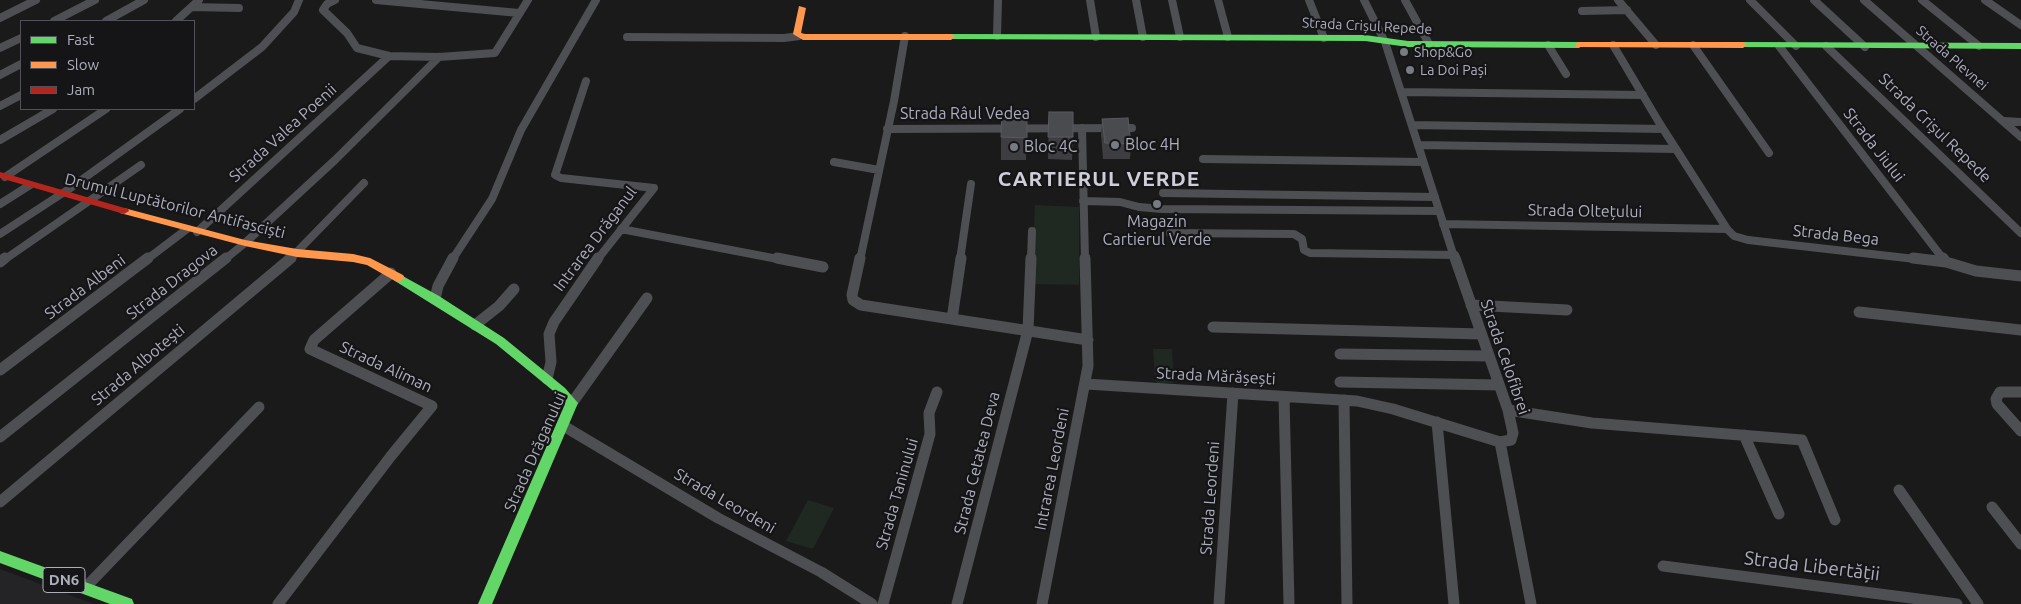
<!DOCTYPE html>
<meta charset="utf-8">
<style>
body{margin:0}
#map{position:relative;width:2021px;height:604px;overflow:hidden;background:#1a1a1b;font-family:Ubuntu,sans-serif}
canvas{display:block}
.legend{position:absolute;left:20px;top:20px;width:175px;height:90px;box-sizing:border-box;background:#151417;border:1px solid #515259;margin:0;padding:6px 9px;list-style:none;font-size:15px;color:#acafbb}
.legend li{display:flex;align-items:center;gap:10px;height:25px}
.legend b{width:25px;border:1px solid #515259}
</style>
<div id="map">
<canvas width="2021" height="604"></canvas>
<ul class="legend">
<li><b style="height:6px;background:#63d668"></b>Fast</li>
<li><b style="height:6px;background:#ff974d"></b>Slow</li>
<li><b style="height:6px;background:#b3261e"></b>Jam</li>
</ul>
</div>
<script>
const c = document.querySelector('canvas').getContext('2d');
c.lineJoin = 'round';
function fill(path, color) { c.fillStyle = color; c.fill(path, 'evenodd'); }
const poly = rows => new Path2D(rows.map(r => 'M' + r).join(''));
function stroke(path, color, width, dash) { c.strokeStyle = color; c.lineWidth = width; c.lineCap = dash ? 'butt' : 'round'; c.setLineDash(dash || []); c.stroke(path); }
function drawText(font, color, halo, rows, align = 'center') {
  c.font = font + ' Ubuntu,sans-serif'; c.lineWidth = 4.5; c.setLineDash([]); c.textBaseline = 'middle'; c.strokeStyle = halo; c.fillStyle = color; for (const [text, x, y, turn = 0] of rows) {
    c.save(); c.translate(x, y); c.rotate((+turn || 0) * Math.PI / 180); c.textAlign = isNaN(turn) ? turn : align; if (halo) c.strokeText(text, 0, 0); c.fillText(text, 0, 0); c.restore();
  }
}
const built = poly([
 [0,569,94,604,0,604]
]);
const green = poly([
 [1035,205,1079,207,1079,285,1031,284],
 [1153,349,1172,349,1174,383,1157,383,1155,380],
 [808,500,834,508,813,549,786,541]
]);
const streetFar1 = poly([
 [335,0,327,4,323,10,347,33,357,48,389,56,439,57,495,53,528,0],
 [376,0,519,13],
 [1090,0,1096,37],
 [1136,0,1143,37],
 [1172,0,1180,37],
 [1218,0,1228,37],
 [1309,0,1324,38],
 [1364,0,1385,42,1455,260],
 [1405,0,1429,44],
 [1618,0,1656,45],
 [1750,0,1796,46],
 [1814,0,1865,47],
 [1864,0,2021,137],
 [1922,0,1979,46],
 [1985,0,2021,25],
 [192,7,239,8],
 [1582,11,1627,10],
 [0,18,36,0],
 [54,21,95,0],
 [106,21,144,0],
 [176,21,199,0],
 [997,36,998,0],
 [627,37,784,38,799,36],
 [1548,45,1566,74],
 [1613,45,1660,124,1727,229,1734,236,1748,240,1924,260],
 [1693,45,1769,153],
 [1779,46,1944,260],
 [1826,46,2021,233],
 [0,48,21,38],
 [0,75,21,64],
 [586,81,555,175,561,178,654,188,597,260],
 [1402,92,1643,95],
 [194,99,262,47,294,12,299,0],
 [0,106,21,95],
 [2004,121,2021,122],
 [1412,125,1663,129],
 [1082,128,1085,260],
 [887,129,1132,128],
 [0,140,53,109],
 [1418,145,1676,149],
 [1203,159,1423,162],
 [834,162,879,170],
 [5,177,106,109],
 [1163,193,1435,197],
 [1083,201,1120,202,1139,207,1162,209,1439,211],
 [0,204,30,185],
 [1443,224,1727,229],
 [621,229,783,260],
 [197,232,389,56],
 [1170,233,1294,234,1302,239,1304,250,1310,253,1455,255],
 [0,234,69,189,180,109],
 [4,260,141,165],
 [146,260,187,229],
 [224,260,245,243,335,160,439,57],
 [289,260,364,183],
 [452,260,492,199,521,130,596,0],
 [860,260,894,101,905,36],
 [960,260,971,184],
 [1031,260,1032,231]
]);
const street = poly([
 [777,258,823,267],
 [860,258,852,295,853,300,861,305,1088,340],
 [1913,258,1946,262,1976,271,2021,276],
 [1943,258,1946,262],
 [0,262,5,258],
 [435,299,438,286,453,258],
 [1471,305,1567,310],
 [1859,312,2021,330],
 [952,319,961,258],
 [475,325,499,306,514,289],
 [1213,327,1481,334],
 [1340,354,1489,356],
 [0,370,148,258],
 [547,379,551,362,549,334,554,322,598,258],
 [1340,382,1499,385],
 [1086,384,1357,401,1393,409,1500,442,1511,440,1513,433,1508,410,1455,258],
 [2021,392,2000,392,1996,399,1997,404,2021,431],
 [1284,397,1289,604],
 [1344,400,1347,604],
 [572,403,647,298],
 [1508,410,1592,423,1802,440,1835,520],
 [1437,422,1454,604],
 [562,425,718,518,821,572,872,604],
 [1744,435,1779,514],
 [0,437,226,258],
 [1500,442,1531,604],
 [1899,490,1978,604],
 [0,502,291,258],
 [1992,507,2021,544],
 [1663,566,1957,604],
 [85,588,259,407],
 [278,604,391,456,432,406,310,349,314,340,391,273],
 [883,604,930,434,929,413,937,392],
 [957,604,1028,330,1031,258],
 [1042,604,1088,366,1085,258],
 [1219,604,1233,393]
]);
const fast = poly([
 [951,34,1365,35,1408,41,1579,42,1583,45,1579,48,1408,47,1365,41,948,39,948,35,951,34],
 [1743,42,2021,43,2021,49,1740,47,1740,43,1743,42],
 [399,274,439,296,504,338,565,388,578,403,492,604,478,604,565,404,557,394,496,344,395,281,393,278,395,275,399,274],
 [0,551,132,599,134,604,110,604,0,563,0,551]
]);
const slow = poly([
 [799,6,806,8,801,33,805,34,951,34,955,37,951,40,803,40,793,34,799,6],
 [1579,42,1743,42,1747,45,1743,48,1576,47,1576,43,1579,42],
 [124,208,245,240,297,249,353,254,370,258,403,275,405,278,399,282,395,281,367,265,353,262,297,257,245,246,120,213,119,211,124,208]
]);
const jam = poly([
 [0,172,128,209,129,211,124,214,0,178,0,172]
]);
const wall = poly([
 [1027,112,1026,160,1001,160,1001,137],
 [1049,112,1073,137,1072,160,1048,159],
 [1102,119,1131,144,1130,159,1103,159,1101,134]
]);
const building = poly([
 [1002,112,1027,112,1027,138,1001,137,1002,112],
 [1049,112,1073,112,1073,137,1048,137,1049,112],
 [1128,118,1131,144,1105,143,1102,119,1128,118]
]);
const markers = [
 [1404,52,5,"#797b83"],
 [1410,70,5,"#797b83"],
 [1115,145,5,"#797b83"],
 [1014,147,5,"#797b83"],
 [1157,204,5,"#797b83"]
];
const farStreetnames = [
 ["Strada Crișul Repede",1367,26,3],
 ["Strada Plevnei",1952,58,41]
];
const farPoinames = [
 ["Shop&Go",1414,52],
 ["La Doi Pași",1420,70]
];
const shields = [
 [64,580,42]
];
const shieldNames = [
 ["DN6",64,580]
];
const streetNames = [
 ["Strada Râul Vedea",965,114],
 ["Strada Crișul Repede",1935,128,44],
 ["Strada Valea Poenii",283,133,-42],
 ["Strada Jiului",1874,145,52],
 ["Drumul Luptătorilor Antifasciști",175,206,14],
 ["Strada Oltețului",1585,211,1],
 ["Strada Bega",1836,235,6],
 ["Intrarea Drăganul",595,239,-53],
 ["Strada Dragova",172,282,-38],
 ["Strada Albeni",85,287,-37],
 ["Strada Celofibrei",1505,357,71],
 ["Strada Albotești",138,365,-40],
 ["Strada Aliman",386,367,25],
 ["Strada Mărășești",1216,376,3],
 ["Strada Drăganului",535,452,-66],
 ["Strada Cetatea Deva",977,463,-76],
 ["Intrarea Leordeni",1052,469,-79],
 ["Strada Taninului",897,494,-74],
 ["Strada Leordeni",1210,498,-86],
 ["Strada Leordeni",725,501,30]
];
const poiNames = [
 ["Bloc 4H",1125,145],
 ["Bloc 4C",1024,147],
 ["Magazin",1157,222,"center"],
 ["Cartierul Verde",1157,240,"center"]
];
const nearStreetnames = [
 ["Strada Libertății",1812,566,7]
];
const districtNames = [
 ["CARTIERUL VERDE",1099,179]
];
fill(built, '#242427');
fill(green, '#202822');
stroke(streetFar1, '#4e4f53', 8);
stroke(street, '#4e4f53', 11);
fill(fast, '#63d668');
fill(slow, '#ff974d');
fill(jam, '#b3261e');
fill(wall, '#3e3e42');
fill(building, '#4a4b4f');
stroke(building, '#595a60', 1);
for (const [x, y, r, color] of markers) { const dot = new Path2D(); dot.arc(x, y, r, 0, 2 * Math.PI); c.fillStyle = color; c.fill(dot); stroke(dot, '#151417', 2); }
drawText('14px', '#acafbb', '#151417', farStreetnames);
drawText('14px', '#acafbb', '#151417', farPoinames, 'left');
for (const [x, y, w] of shields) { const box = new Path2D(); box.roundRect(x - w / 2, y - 12.5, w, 25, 4); c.fillStyle = '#151417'; c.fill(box); stroke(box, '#acafbb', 1); }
drawText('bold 15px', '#acafbb', null, shieldNames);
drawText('16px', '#acafbb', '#151417', streetNames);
drawText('16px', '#acafbb', '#151417', poiNames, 'left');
drawText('19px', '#acafbb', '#151417', nearStreetnames);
c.letterSpacing = '1px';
drawText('bold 21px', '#cdced7', '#151417', districtNames);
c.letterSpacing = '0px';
</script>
